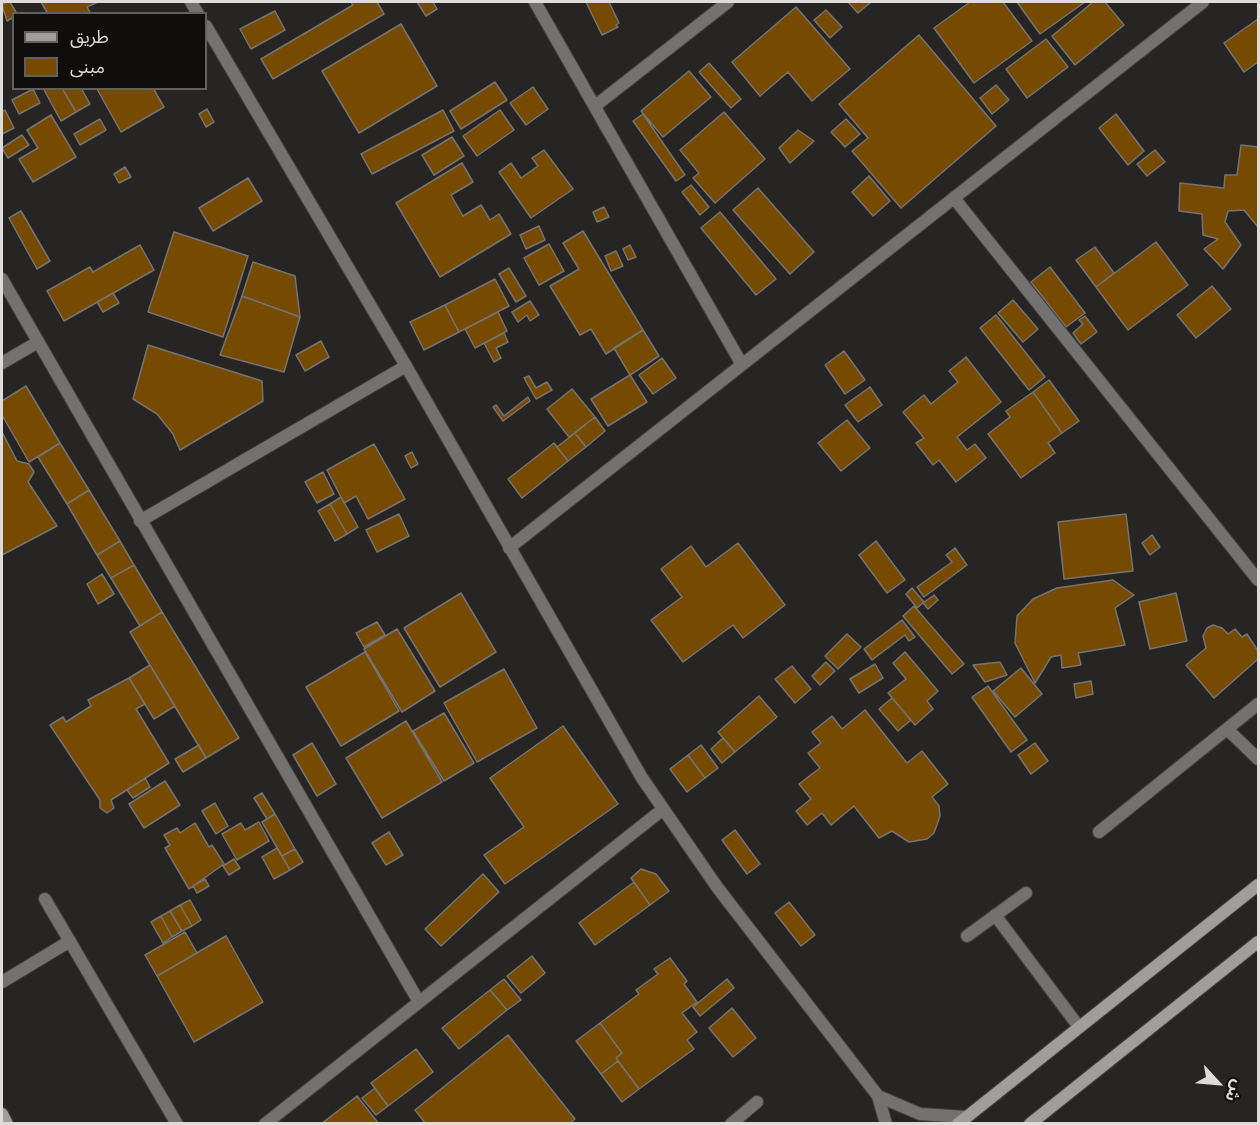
<!DOCTYPE html>
<meta charset="utf-8">
<style>
body{margin:0}
#map{position:relative;width:1260px;height:1125px;overflow:hidden;background:#272523;font-family:"Source Sans 3","Noto Sans Arabic",sans-serif}
canvas{display:block}
.frame{position:absolute;inset:0;border:3px solid #dddcda;pointer-events:none}
.legend{position:absolute;left:12px;top:12px;width:195px;height:78px;box-sizing:border-box;background:#0f0e0d;border:2px solid #61605f;margin:0;padding:8px 10px;list-style:none;font-size:18px;color:#dddcda}
.legend li{display:flex;align-items:center;gap:12px;height:30px}
.legend b{width:30px;border:2px solid #61605f}
.north{position:absolute;left:1188px;top:1053px;width:60px;height:60px;-webkit-text-stroke:4px #0f0e0d;paint-order:stroke;rotate:116deg;font-size:16px;font-weight:700;line-height:24px;text-align:center;color:#dddcda}
.north::after{content:'';display:block;margin:auto;width:21px;height:27px;background:#dddcda;clip-path:polygon(50% 0,100% 100%,50% 72%,0 100%)}
</style>
<div id="map">
<canvas width="1260" height="1125"></canvas>
<div class="frame"></div>
<ul class="legend">
<li><b style="height:8px;background:#a09e9c"></b>طريق</li>
<li><b style="height:16px;background:#764a00"></b>مبنى</li>
</ul>
<div class="north">ش</div>
</div>
<script>
const c = document.querySelector('canvas').getContext('2d');
c.lineJoin = 'round';
function fill(path, color) { c.fillStyle = color; c.fill(path, 'evenodd'); }
const poly = rows => new Path2D(rows.map(r => 'M' + r).join(''));
function stroke(path, color, width, dash) { c.strokeStyle = color; c.lineWidth = width; c.lineCap = dash ? 'butt' : 'round'; c.setLineDash(dash || []); c.stroke(path); }
const building = poly([
 [7,2,10,2,17,14,14,14,14,17,7,21,2,5,7,2],
 [41,2,98,2,87,7,91,14,48,14,41,2],
 [351,2,377,2,384,14,273,79,261,59,353,5,351,2],
 [417,2,433,2,437,9,426,16,417,2],
 [586,2,609,2,619,23,616,25,618,27,602,35,586,2],
 [848,2,871,2,858,13,848,2],
 [970,2,1003,2,1032,41,974,83,934,28,970,2],
 [1017,2,1085,2,1040,34,1017,2],
 [1093,2,1105,2,1124,25,1075,65,1052,36,1093,2],
 [796,7,850,69,812,101,788,72,760,96,732,62,796,7],
 [826,10,842,27,830,38,814,20,826,10],
 [275,11,285,30,251,49,240,29,275,11],
 [1258,19,1258,62,1244,72,1224,43,1258,19],
 [401,24,437,86,359,133,322,71,401,24],
 [919,35,996,126,901,208,852,151,868,138,839,104,919,35],
 [1046,39,1068,67,1027,98,1006,69,1046,39],
 [709,63,741,99,731,108,699,72,709,63],
 [689,71,711,97,663,137,641,111,689,71],
 [495,82,507,100,461,129,450,111,495,82],
 [996,85,1009,100,992,114,980,98,996,85],
 [533,87,548,109,526,125,510,103,533,87],
 [43,88,62,88,76,112,61,121,43,88],
 [62,88,81,88,90,104,76,112,62,88],
 [153,88,164,107,121,132,97,89,153,88],
 [33,89,40,103,19,114,12,100,33,89],
 [207,109,214,122,206,127,199,114,207,109],
 [5,110,14,128,2,134,2,112,5,110],
 [443,110,454,131,372,174,361,154,443,110],
 [500,110,514,130,477,156,463,136,500,110],
 [724,112,765,159,715,203,693,178,699,173,680,150,724,112],
 [643,114,685,175,676,181,633,121,643,114],
 [1116,114,1144,151,1128,165,1099,128,1116,114],
 [51,115,76,157,33,182,19,159,38,148,27,130,51,115],
 [100,119,106,130,80,145,74,134,100,119],
 [846,119,860,134,845,147,831,132,846,119],
 [798,130,814,141,790,163,779,148,798,130],
 [22,135,29,145,8,158,2,148,22,135],
 [452,137,464,156,434,175,422,155,452,137],
 [1241,145,1258,147,1258,227,1244,210,1228,211,1225,222,1241,245,1223,269,1204,249,1218,239,1203,235,1202,214,1179,211,1180,183,1224,188,1225,175,1237,175,1241,145],
 [544,150,573,189,531,218,499,172,511,163,521,178,538,166,532,158,544,150],
 [1155,150,1165,162,1147,176,1137,164,1155,150],
 [462,163,473,182,451,195,463,216,481,205,490,220,499,214,511,234,440,277,396,203,462,163],
 [125,167,131,177,119,183,114,174,125,167],
 [869,176,890,201,873,216,852,192,869,176],
 [248,178,262,201,213,231,199,208,248,178],
 [691,185,709,207,700,215,682,192,691,185],
 [758,188,814,252,790,274,733,210,758,188],
 [604,207,609,217,597,222,593,212,604,207],
 [21,211,50,261,37,269,9,218,21,211],
 [720,212,776,279,756,295,701,228,720,212],
 [539,226,545,240,526,249,520,235,539,226],
 [583,231,643,330,606,354,591,329,580,335,550,286,579,269,563,243,583,231],
 [174,232,248,256,223,337,148,312,174,232],
 [1156,242,1188,285,1128,330,1096,287,1156,242],
 [549,244,564,271,539,285,524,258,549,244],
 [140,245,154,270,64,321,47,291,90,267,93,272,140,245],
 [630,245,636,257,628,260,623,249,630,245],
 [1095,247,1114,273,1096,287,1076,260,1095,247],
 [616,251,623,266,611,271,605,256,616,251],
 [253,262,295,276,300,317,242,296,253,262],
 [1050,267,1085,313,1066,327,1031,282,1050,267],
 [509,268,526,296,516,302,499,274,509,268],
 [495,279,509,306,459,332,445,305,495,279],
 [1212,286,1231,309,1196,338,1177,315,1212,286],
 [113,293,119,303,103,312,97,302,113,293],
 [242,296,300,317,284,372,220,355,242,296],
 [1013,300,1038,329,1023,342,998,313,1013,300],
 [530,301,539,315,530,321,527,315,518,322,512,312,530,301],
 [445,305,459,332,424,350,410,322,445,305],
 [498,312,507,331,475,348,465,329,498,312],
 [996,315,1045,377,1029,390,980,328,996,315],
 [1085,316,1097,332,1081,344,1073,333,1083,324,1079,320,1085,316],
 [643,330,659,356,630,375,614,348,643,330],
 [504,333,508,342,496,348,501,358,494,362,484,343,504,333],
 [321,341,329,357,305,371,296,355,321,341],
 [148,345,262,381,263,401,180,450,173,434,157,414,133,399,148,345],
 [844,351,865,380,845,394,825,365,844,351],
 [966,357,1001,402,957,437,967,450,975,444,986,458,956,482,939,460,933,465,916,443,924,438,903,412,924,395,931,404,958,382,949,371,966,357],
 [662,358,676,378,653,394,639,375,662,358],
 [630,375,647,402,608,426,591,399,630,375],
 [529,376,536,388,547,382,552,390,536,399,524,378,529,376],
 [1049,380,1079,421,1062,433,1033,392,1049,380],
 [26,386,60,443,29,462,2,415,2,401,26,386],
 [870,387,882,405,858,422,845,405,870,387],
 [572,389,595,417,569,437,547,409,572,389],
 [1033,392,1062,433,1048,443,1055,453,1021,478,988,434,1010,417,1006,411,1033,392],
 [528,397,530,401,503,421,493,407,496,405,504,416,528,397],
 [595,417,605,431,586,447,575,433,595,417],
 [847,420,870,448,841,471,818,443,847,420],
 [2,432,17,461,29,464,34,472,28,482,57,526,2,555,2,432],
 [575,433,586,447,568,461,557,447,575,433],
 [60,443,89,490,67,504,38,457,60,443],
 [554,443,568,461,522,498,508,479,554,443],
 [374,444,405,499,368,519,356,496,344,503,327,470,374,444],
 [412,452,418,464,411,468,405,456,412,452],
 [323,472,334,494,317,503,305,482,323,472],
 [89,490,120,541,97,555,67,504,89,490],
 [341,497,358,527,347,534,330,504,341,497],
 [330,504,347,534,335,541,318,511,330,504],
 [399,514,409,536,377,552,366,530,399,514],
 [1126,514,1133,571,1064,579,1058,522,1126,514],
 [1152,535,1160,547,1150,555,1142,543,1152,535],
 [120,541,134,565,111,578,97,555,120,541],
 [876,541,905,580,887,593,859,555,876,541],
 [738,543,785,605,743,638,733,625,683,662,651,620,682,597,661,569,691,546,706,567,738,543],
 [955,548,967,565,924,597,917,587,952,562,946,555,955,548],
 [134,565,162,612,140,626,111,578,134,565],
 [102,574,114,594,98,604,87,584,102,574],
 [1113,580,1134,595,1115,608,1125,645,1078,653,1081,665,1062,668,1061,655,1051,657,1035,683,1015,643,1017,616,1033,599,1057,588,1113,580],
 [912,588,924,602,917,608,906,594,912,588],
 [461,593,496,652,440,687,404,628,461,593],
 [1176,593,1187,641,1150,649,1139,602,1176,593],
 [934,595,938,600,928,609,923,603,934,595],
 [914,606,964,664,952,674,903,616,914,606],
 [162,612,239,738,206,758,130,632,162,612],
 [902,620,915,637,909,641,905,635,872,660,864,649,902,620],
 [377,622,385,635,364,647,356,633,377,622],
 [1213,625,1222,628,1228,634,1235,629,1242,637,1247,634,1258,651,1258,659,1214,698,1186,665,1206,648,1203,636,1207,628,1213,625],
 [397,629,435,691,402,712,364,649,397,629],
 [847,634,861,647,838,669,825,656,847,634],
 [365,652,399,711,341,746,306,687,365,652],
 [905,652,938,691,927,701,933,709,915,725,888,693,906,679,893,663,905,652],
 [826,662,835,671,820,685,812,676,826,662],
 [1000,662,1007,675,985,682,973,665,1000,662],
 [875,664,883,678,859,693,850,679,875,664],
 [150,665,175,706,154,719,129,678,150,665],
 [792,666,811,689,795,703,775,679,792,666],
 [1021,668,1042,694,1015,717,993,691,1021,668],
 [504,669,537,728,477,762,444,703,504,669],
 [129,678,145,704,136,709,169,763,111,800,114,808,107,813,100,808,100,800,50,725,63,717,66,722,91,706,88,700,129,678],
 [1091,681,1093,694,1076,698,1074,684,1091,681],
 [988,686,1027,740,1011,752,972,697,988,686],
 [759,696,777,717,735,752,718,732,759,696],
 [892,698,911,720,898,731,879,709,892,698],
 [865,710,907,763,922,751,948,784,932,797,939,806,940,816,934,833,927,839,909,842,892,831,879,838,854,806,831,825,822,813,807,825,796,811,811,799,799,784,820,768,808,753,821,743,812,732,832,716,842,729,865,710],
 [444,713,474,763,444,781,413,731,444,713],
 [406,721,442,782,382,818,346,758,406,721],
 [563,726,618,804,505,884,484,855,524,827,490,778,563,726],
 [723,738,735,752,722,763,711,749,723,738],
 [312,743,336,784,317,796,293,755,312,743],
 [1035,743,1048,761,1031,774,1018,755,1035,743],
 [199,745,206,758,183,772,175,759,199,745],
 [701,745,718,768,705,778,688,755,701,745],
 [688,755,705,778,687,792,670,769,688,755],
 [145,778,150,787,133,798,127,790,145,778],
 [165,781,180,805,144,828,129,804,165,781],
 [262,793,275,814,267,819,254,798,262,793],
 [215,803,228,826,216,834,202,811,215,803],
 [275,814,295,849,282,856,262,822,275,814],
 [259,822,269,841,237,860,222,834,241,823,245,830,259,822],
 [195,823,209,847,212,845,224,864,189,889,165,848,170,845,164,835,177,828,180,833,195,823],
 [735,830,760,864,747,874,722,840,735,830],
 [389,832,403,855,386,865,372,843,389,832],
 [277,848,290,870,274,879,262,857,277,848],
 [295,849,303,862,290,870,282,856,295,849],
 [234,859,240,868,229,875,223,866,234,859],
 [641,869,656,874,669,891,650,905,631,878,641,869],
 [483,874,499,892,441,946,425,929,483,874],
 [205,879,209,886,197,893,193,886,205,879],
 [634,882,650,905,595,945,579,923,634,882],
 [190,900,201,920,192,926,180,905,190,900],
 [789,902,815,935,801,946,775,913,789,902],
 [180,905,192,926,182,931,170,911,180,905],
 [170,911,182,931,172,937,161,916,170,911],
 [161,916,172,937,163,943,151,922,161,916],
 [185,932,197,953,157,976,145,955,185,932],
 [226,936,263,1002,194,1042,157,976,226,936],
 [532,956,545,973,521,993,507,976,532,956],
 [670,958,687,981,684,984,697,1002,682,1013,697,1032,687,1040,694,1049,639,1089,616,1058,622,1053,600,1023,639,994,636,990,658,974,654,969,670,958],
 [504,979,521,1000,507,1010,490,990,504,979],
 [727,979,734,988,700,1016,693,1007,727,979],
 [490,990,507,1010,459,1049,442,1028,490,990],
 [732,1008,756,1038,733,1057,709,1028,732,1008],
 [600,1023,622,1053,616,1058,618,1061,601,1074,576,1041,600,1023],
 [508,1035,575,1119,569,1124,426,1124,415,1110,508,1035],
 [416,1049,433,1072,388,1106,371,1083,416,1049],
 [618,1061,639,1089,622,1102,601,1074,618,1061],
 [375,1088,388,1106,376,1115,362,1098,375,1088],
 [357,1096,379,1124,321,1124,357,1096]
]);
const lane = poly([
 [954,198,1258,580],
 [1227,729,1258,759],
 [1099,832,1258,704],
 [45,899,177,1124],
 [995,915,1079,1027],
 [967,936,1026,893],
 [2,982,70,941],
 [731,1124,757,1102]
]);
const street = poly([
 [191,2,198,14],
 [535,2,741,363],
 [206,26,406,366,642,778,717,887,878,1096,886,1124],
 [595,106,728,2],
 [2,279,419,1002],
 [2,363,38,342],
 [140,521,406,366],
 [509,548,1203,2],
 [878,1096,920,1114,966,1117],
 [265,1124,662,810]
]);
const secondary = poly([
 [2,1114,7,1124],
 [958,1124,1258,885],
 [1030,1124,1258,942]
]);
fill(building, '#764a00');
stroke(building, '#767472', 1.5);
stroke(lane, '#444240', 14);
stroke(street, '#444240', 14);
stroke(secondary, '#444240', 14);
stroke(lane, '#737271', 12);
stroke(street, '#737271', 12);
stroke(secondary, '#a09e9c', 12);
</script>
